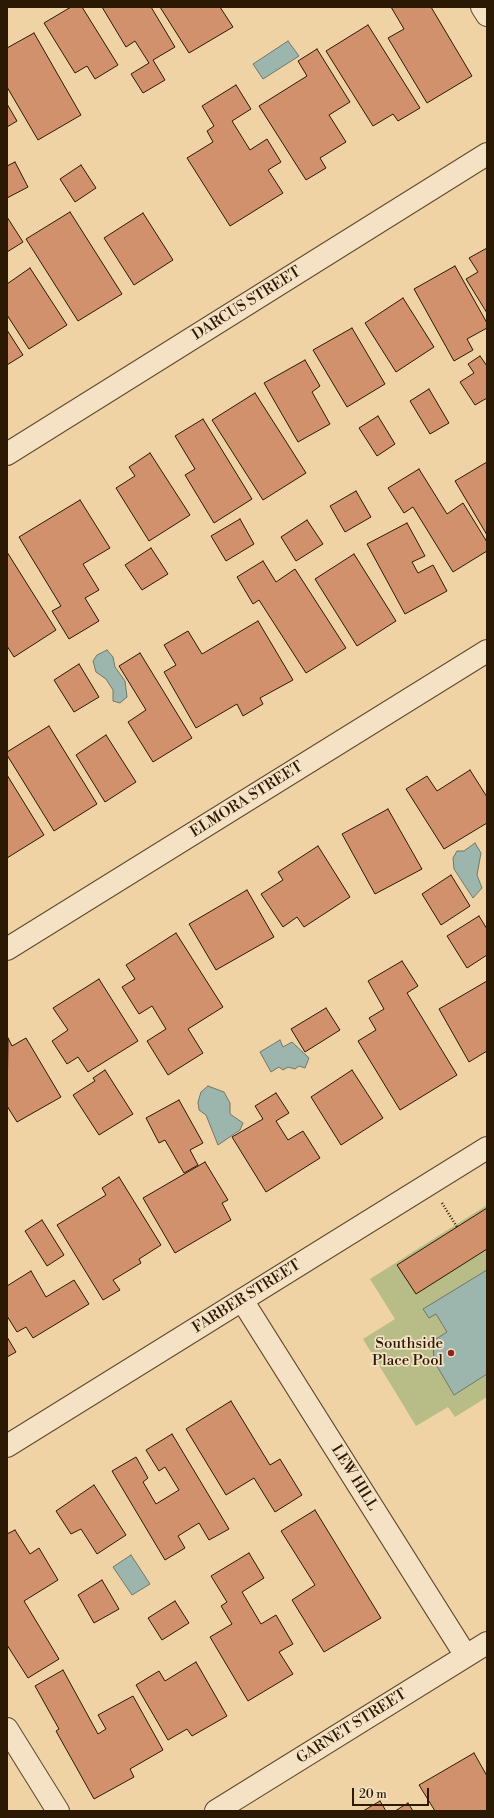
<!DOCTYPE html>
<style>
body{margin:0}
#map{position:relative;width:494px;height:1818px;overflow:hidden;background:#f0d3a4;font-family:"Libre Bodoni",serif}
canvas{display:block}
.frame{position:absolute;inset:0;border:8px solid #2c1903;pointer-events:none}
.scale{position:absolute;left:352px;top:1788px;width:77px;height:18px;box-sizing:border-box;border:2px solid #2c1903;border-top:0;padding-left:5px;font-size:12px;line-height:14px;white-space:nowrap;color:#2c1903;-webkit-text-stroke:3px #f5e2c4;paint-order:stroke}
</style>
<div id="map">
<canvas width="494" height="1818"></canvas>
<div class="frame"></div>
<div class="scale">20 m</div>
</div>
<script>
const c = document.querySelector('canvas').getContext('2d');
c.lineJoin = 'round';
function fill(path, color) { c.fillStyle = color; c.fill(path, 'evenodd'); }
const poly = rows => new Path2D(rows.map(r => 'M' + r).join(''));
function stroke(path, color, width, dash) { c.strokeStyle = color; c.lineWidth = width; c.lineCap = dash ? 'butt' : 'round'; c.setLineDash(dash || []); c.stroke(path); }
function drawText(font, color, halo, rows, align = 'center') {
  c.font = font + ' "Libre Bodoni",serif'; c.lineWidth = 3.5; c.setLineDash([]); c.textBaseline = 'middle'; c.strokeStyle = halo; c.fillStyle = color; for (const [text, x, y, turn = 0] of rows) {
    c.save(); c.translate(x, y); c.rotate((+turn || 0) * Math.PI / 180); c.textAlign = isNaN(turn) ? turn : align; if (halo) c.strokeText(text, 0, 0); c.fillText(text, 0, 0); c.restore();
  }
}
const green = poly([
 [487,1205,487,1397,455,1417,448,1407,416,1426,363,1339,395,1319,370,1279]
]);
const water = poly([
 [288,41,299,56,263,79,253,64,288,41],
 [107,650,113,657,115,667,125,681,127,697,120,703,113,701,113,690,106,679,96,672,93,661,97,655,107,650],
 [475,843,481,853,477,875,482,888,473,898,454,869,453,858,457,851,464,851,475,843],
 [280,1040,283,1047,292,1042,309,1058,305,1068,299,1066,295,1069,288,1067,283,1070,279,1067,271,1072,260,1052,280,1040],
 [208,1086,224,1092,230,1103,230,1114,243,1123,240,1130,218,1145,206,1115,199,1110,198,1102,201,1092,208,1086],
 [487,1270,487,1374,454,1395,434,1361,433,1341,447,1332,436,1314,429,1318,423,1309,487,1270],
 [131,1555,150,1584,132,1595,113,1567,131,1555]
]);
const building = poly([
 [71,7,82,7,118,65,95,79,87,66,75,73,44,23,71,7],
 [102,7,151,7,175,47,153,60,165,80,143,93,131,74,149,63,135,41,126,47,102,7],
 [160,7,220,7,233,27,189,53,160,7],
 [391,7,431,7,472,76,427,103,388,38,404,29,391,7],
 [368,25,420,108,398,121,393,114,373,126,326,51,368,25],
 [34,33,81,115,38,140,7,87,7,48,34,33],
 [317,49,350,102,329,115,346,142,320,158,326,168,306,180,259,106,307,76,298,61,317,49],
 [236,85,251,109,232,121,250,150,267,139,281,162,268,170,283,193,230,226,187,158,213,142,207,131,214,126,202,106,236,85],
 [7,104,17,121,7,127,7,104],
 [15,162,28,187,7,198,7,166,15,162],
 [81,165,96,188,75,202,60,179,81,165],
 [70,212,122,294,78,321,26,239,70,212],
 [143,213,173,260,134,285,104,238,143,213],
 [7,217,23,242,7,252,7,217],
 [487,248,487,313,466,279,478,272,469,258,487,248],
 [455,266,487,323,487,328,467,339,473,350,454,361,414,289,455,266],
 [30,268,67,325,29,349,7,315,7,284,30,268],
 [403,298,434,347,396,372,365,323,403,298],
 [352,328,385,384,347,407,313,350,352,328],
 [7,330,23,355,7,365,7,330],
 [480,356,487,366,487,398,475,405,460,382,474,373,468,364,480,356],
 [305,360,320,386,312,392,330,424,298,442,264,383,305,360],
 [429,389,449,423,430,434,410,401,429,389],
 [255,393,306,473,263,500,212,420,255,393],
 [378,416,395,444,377,456,359,428,378,416],
 [203,419,252,499,214,523,185,475,195,469,175,436,203,419],
 [150,453,190,515,149,541,116,488,135,476,129,467,150,453],
 [487,462,487,535,455,481,487,462],
 [419,469,447,514,463,503,487,542,487,551,453,572,413,507,404,513,388,488,419,469],
 [356,491,371,517,345,532,330,506,356,491],
 [80,500,110,548,83,564,99,590,85,598,99,621,69,639,52,611,61,606,19,537,80,500],
 [240,519,254,544,226,561,211,536,240,519],
 [307,520,323,544,296,561,281,537,307,520],
 [407,523,425,556,412,562,418,573,433,565,447,591,405,614,367,544,407,523],
 [151,548,168,574,142,590,125,565,151,548],
 [7,552,56,630,14,657,7,646,7,552],
 [354,554,396,621,357,646,315,579,354,554],
 [263,561,276,582,295,569,346,648,306,673,259,600,253,604,237,577,263,561],
 [258,621,293,680,260,698,263,704,243,716,237,704,196,728,164,672,176,665,164,645,188,631,202,654,258,621],
 [140,653,192,738,153,762,128,722,146,710,119,666,140,653],
 [79,664,99,697,74,712,54,680,79,664],
 [49,726,97,804,54,831,7,755,7,752,49,726],
 [106,735,136,782,105,802,76,755,106,735],
 [470,770,487,797,487,823,444,849,406,789,427,776,437,791,470,770],
 [7,775,44,835,7,858,7,775],
 [388,809,422,869,375,894,342,834,388,809],
 [318,846,350,897,304,927,297,917,283,927,261,894,283,880,278,872,318,846],
 [451,875,470,906,441,925,422,894,451,875],
 [247,890,274,937,216,970,189,924,247,890],
 [479,916,487,929,487,955,467,968,447,936,479,916],
 [176,933,223,1007,188,1029,203,1053,168,1075,147,1041,166,1029,152,1006,139,1014,122,987,135,979,126,965,176,933],
 [402,961,418,986,407,993,457,1075,400,1110,358,1041,376,1030,369,1018,384,1009,368,981,402,961],
 [99,979,138,1041,88,1072,78,1057,67,1064,52,1041,68,1030,53,1008,99,979],
 [487,981,487,1051,469,1062,439,1009,487,981],
 [326,1008,340,1030,305,1052,291,1029,326,1008],
 [8,1038,12,1046,26,1038,61,1097,17,1122,7,1106,8,1038],
 [105,1070,133,1114,99,1135,73,1095,95,1081,93,1078,105,1070],
 [352,1070,383,1118,341,1145,311,1097,352,1070],
 [276,1093,289,1113,276,1121,288,1140,303,1131,320,1158,266,1192,232,1137,263,1119,255,1106,276,1093],
 [179,1100,203,1143,190,1150,198,1165,184,1173,165,1140,159,1143,146,1118,179,1100],
 [205,1162,228,1200,222,1203,231,1220,175,1253,143,1198,205,1162],
 [119,1177,161,1245,139,1259,141,1263,113,1280,120,1290,103,1300,57,1225,106,1195,102,1188,119,1177],
 [487,1208,487,1249,416,1294,397,1265,487,1208],
 [42,1220,64,1255,47,1266,25,1231,42,1220],
 [31,1271,46,1297,74,1280,89,1304,33,1338,26,1327,17,1332,7,1316,7,1286,31,1271],
 [7,1337,16,1352,7,1357,7,1337],
 [231,1401,270,1465,280,1459,302,1495,275,1512,254,1478,226,1495,186,1429,231,1401],
 [172,1434,229,1529,209,1540,199,1523,178,1536,185,1548,165,1560,112,1471,136,1457,148,1478,143,1482,156,1504,179,1490,165,1467,159,1471,146,1450,172,1434],
 [94,1485,126,1535,97,1554,81,1529,71,1534,56,1511,94,1485],
 [315,1510,381,1618,324,1652,292,1600,315,1585,281,1531,315,1510],
 [15,1530,30,1554,39,1548,58,1580,24,1601,59,1659,28,1678,7,1645,7,1534,15,1530],
 [249,1553,264,1578,242,1592,261,1624,276,1615,293,1644,279,1652,293,1674,248,1701,210,1637,232,1624,221,1606,227,1602,211,1576,249,1553],
 [102,1580,119,1609,94,1623,78,1595,102,1580],
 [175,1601,189,1623,162,1640,148,1618,175,1601],
 [196,1662,227,1716,192,1736,187,1729,168,1740,136,1685,159,1671,165,1681,196,1662],
 [63,1670,98,1734,106,1729,98,1715,133,1696,163,1750,130,1769,134,1777,94,1799,56,1731,59,1729,35,1686,63,1670],
 [474,1753,487,1776,487,1811,435,1811,419,1785,474,1753],
 [380,1801,386,1811,363,1811,380,1801],
 [408,1803,413,1811,395,1811,408,1803]
]);
const path = poly([
 [442,1203,457,1227]
]);
const minor = poly([
 [482,7,487,15],
 [7,454,487,154],
 [7,949,487,651],
 [242,1300,466,1656],
 [7,1446,487,1148],
 [7,1729,58,1811],
 [216,1811,487,1643]
]);
const markers = [
 [451,1353,4,"#8f2418"]
];
const streetNames = [
 ["DARCUS STREET",247,304,-32],
 ["ELMORA STREET",247,800,-32],
 ["FARBER STREET",247,1297,-32],
 ["LEW HILL",354,1478,58],
 ["GARNET STREET",352,1727,-32]
];
const poiNames = [
 ["Southside",443,1344],
 ["Place Pool",443,1361]
];
fill(green, '#b8bc86');
fill(water, '#9cb6ae');
stroke(water, '#6f776a', 1);
fill(building, '#d2916d');
stroke(building, '#2c1903', 1);
stroke(minor, '#5d482b', 24);
stroke(path, '#2c1903', 2.5, [1, 2]);
stroke(minor, '#f5e2c4', 22);
for (const [x, y, r, color] of markers) { const dot = new Path2D(); dot.arc(x, y, r, 0, 2 * Math.PI); c.fillStyle = color; c.fill(dot); stroke(dot, '#f5e2c4', 1.5); }
drawText('15px', '#2c1903', '#f5e2c4', streetNames);
drawText('15px', '#2c1903', '#f5e2c4', poiNames, 'right');
</script>
